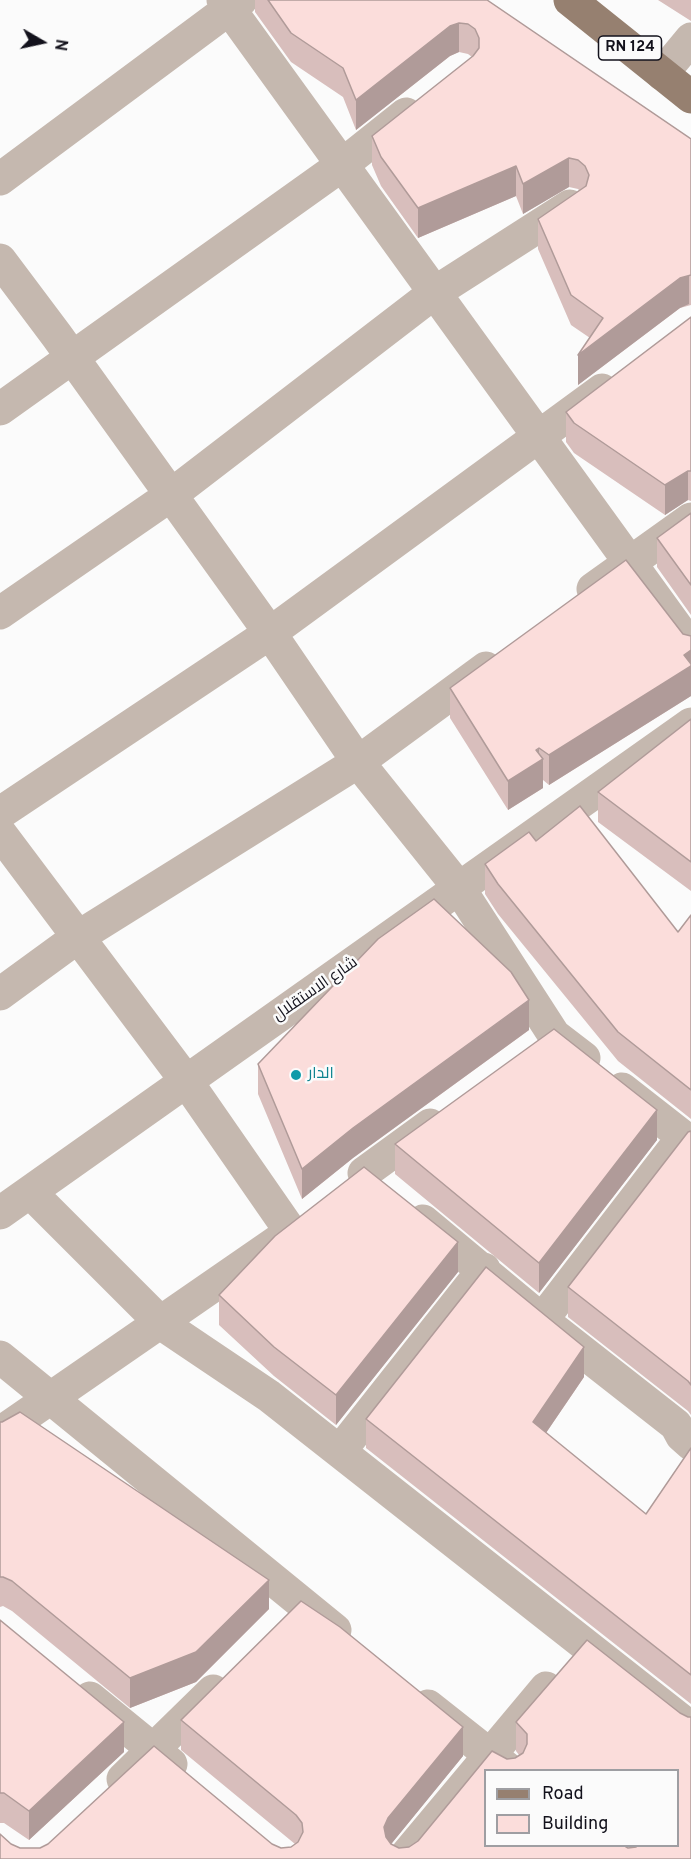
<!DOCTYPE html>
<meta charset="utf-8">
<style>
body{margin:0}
#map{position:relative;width:691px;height:1859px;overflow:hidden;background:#fbfbfb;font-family:Overpass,sans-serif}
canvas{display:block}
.legend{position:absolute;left:484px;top:1769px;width:195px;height:78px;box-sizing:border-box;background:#fbfbfb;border:2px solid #9e9ea2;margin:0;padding:8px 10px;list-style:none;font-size:18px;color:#13121c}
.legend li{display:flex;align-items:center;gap:12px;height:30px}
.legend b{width:30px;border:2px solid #9e9ea2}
.north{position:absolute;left:12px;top:12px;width:60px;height:60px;-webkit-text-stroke:4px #fbfbfb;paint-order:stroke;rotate:99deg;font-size:16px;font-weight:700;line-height:24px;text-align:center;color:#13121c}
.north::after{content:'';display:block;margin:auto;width:21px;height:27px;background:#13121c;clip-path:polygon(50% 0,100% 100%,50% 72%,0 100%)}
</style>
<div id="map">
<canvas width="691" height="1859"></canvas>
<ul class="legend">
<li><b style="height:8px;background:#968070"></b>Road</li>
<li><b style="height:16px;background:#fbdddb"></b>Building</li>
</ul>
<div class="north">N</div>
</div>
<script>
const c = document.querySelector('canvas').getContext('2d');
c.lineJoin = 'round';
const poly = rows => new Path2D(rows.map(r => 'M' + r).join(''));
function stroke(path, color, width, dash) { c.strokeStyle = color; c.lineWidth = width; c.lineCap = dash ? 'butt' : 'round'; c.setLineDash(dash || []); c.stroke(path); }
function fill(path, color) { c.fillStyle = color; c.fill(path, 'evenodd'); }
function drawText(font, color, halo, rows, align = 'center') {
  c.font = font + ' Overpass,Cairo,sans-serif'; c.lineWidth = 5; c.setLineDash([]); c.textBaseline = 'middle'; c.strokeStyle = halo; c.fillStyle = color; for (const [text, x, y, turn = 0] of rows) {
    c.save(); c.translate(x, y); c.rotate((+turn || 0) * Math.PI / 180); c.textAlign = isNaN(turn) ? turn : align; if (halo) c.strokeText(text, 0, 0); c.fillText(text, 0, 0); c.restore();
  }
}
const street = poly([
 [223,0,691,647],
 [662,74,691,39],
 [0,179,241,0],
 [0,260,57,336,270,633,358,762,459,888,554,1035,584,1058],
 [0,409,342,165,406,114],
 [593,589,691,519],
 [0,613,171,495,434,293,570,206],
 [0,813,270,633,602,390],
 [0,833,187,1082,291,1232,0,1433],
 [0,994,78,937,358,762,486,668],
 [622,1089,691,1143],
 [364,1173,430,1125],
 [30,1192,162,1324,269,1396,691,1728],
 [0,1213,691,724],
 [423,1221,542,1320,676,1425,682,1436,691,1444],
 [542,1320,683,1137],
 [0,1357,335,1630],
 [340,1451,484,1269],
 [90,1698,171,1764],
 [428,1706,509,1770],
 [123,1779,213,1691],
 [403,1859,546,1688]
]);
const primary = poly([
 [570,0,691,97]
]);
const wall = poly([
 [255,0,487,0,691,139,691,305,680,308,578,385,590,338,571,325,538,249,538,219,579,190,578,189,569,187,523,214,516,196,418,238,381,186,372,165,372,136,472,57,468,54,459,52,450,56,356,130,343,97,291,62,255,12],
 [658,0,691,0,691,21],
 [691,317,691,501,688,500,665,515,574,453,566,442,566,412],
 [691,513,691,615,657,567,657,538],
 [683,634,691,636,691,696,549,785,543,780,543,788,508,810,450,718,450,688],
 [691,719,691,891,598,822,598,792],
 [536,841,678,932,691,915,691,1119,618,1061,498,914,485,894,485,864],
 [529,1030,353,1158,302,1199,258,1094,258,1064],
 [691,1131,691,1415,688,1411,568,1317,568,1287],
 [657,1140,539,1293,395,1174,395,1144],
 [458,1272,336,1425,274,1376,219,1325,219,1295],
 [584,1377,546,1433,646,1514,691,1448,691,1704,366,1448,366,1419],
 [0,1422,269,1609,196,1682,130,1708,12,1611,3,1606,0,1607],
 [301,1601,340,1627,463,1727,463,1756,391,1844,399,1848,409,1847,418,1841,492,1751,507,1759,515,1758,519,1755,516,1751,516,1722,587,1640,680,1713,688,1717,691,1717,691,1859,0,1859,0,1834,11,1844,20,1848,40,1848,48,1844,154,1746,272,1844,281,1848,291,1847,295,1844,181,1750,181,1720],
 [486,1770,678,1770,678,1845,638,1845,636,1847,628,1848,623,1845,486,1845],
 [0,1620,124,1752,29,1840,4,1823,0,1823]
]);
const shadedWall = poly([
 [459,23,459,52,450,56,356,130,356,100,450,26],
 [569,158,569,187,523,214,523,184],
 [516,166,516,196,418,238,418,208],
 [689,275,689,304,680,308,578,385,578,355,680,278],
 [688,471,688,500,665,515,665,485],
 [691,650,691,696,549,785,549,755],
 [539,748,539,761,543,759,543,788,508,810,508,781],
 [529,1000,529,1030,353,1158,302,1199,302,1169,353,1128],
 [657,1110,657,1140,539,1293,539,1263],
 [458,1242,458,1272,336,1425,336,1395],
 [584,1347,584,1377,533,1452,533,1422],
 [269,1580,269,1609,196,1682,130,1708,130,1678],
 [124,1722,124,1752,29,1840,29,1811],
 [463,1727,463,1756,388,1848,384,1827,388,1818]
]);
const building = poly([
 [268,0,487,0,691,139,691,275,680,278,578,355,603,318,571,295,538,219,586,186,589,175,585,166,578,160,569,158,523,184,516,166,418,208,381,157,372,136,473,56,479,48,479,38,475,29,468,24,459,23,450,26,356,100,343,68,291,33,268,0],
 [691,317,691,471,688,471,665,485,574,423,566,412,691,317],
 [691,513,691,585,657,538,691,513],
 [626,560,683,634,691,636,691,650,684,655,691,664,691,666,549,755,539,748,536,750,543,759,508,781,450,688,626,560],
 [691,719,691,862,598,792,691,719],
 [580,806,678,932,691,915,691,1090,618,1032,498,884,485,864,529,832,536,841,580,806],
 [434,899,511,972,529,1000,353,1128,302,1169,258,1064,378,939,434,899],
 [554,1029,657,1110,539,1263,395,1144,554,1029],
 [691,1131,691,1385,688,1381,568,1287,688,1132,691,1131],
 [364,1167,458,1242,336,1395,274,1347,219,1295,275,1236,364,1167],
 [486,1267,584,1347,533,1422,646,1514,691,1448,691,1675,366,1419,486,1267],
 [20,1412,269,1580,196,1652,130,1678,12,1581,3,1577,0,1577,0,1422,2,1422,20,1412],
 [301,1601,340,1627,463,1727,388,1818,384,1827,386,1837,391,1844,399,1848,409,1847,418,1841,492,1751,507,1759,515,1758,523,1753,527,1744,527,1734,516,1722,587,1640,680,1713,688,1717,691,1717,691,1859,0,1859,0,1834,11,1844,20,1848,40,1848,48,1844,154,1746,272,1844,281,1848,291,1847,298,1842,303,1832,302,1823,296,1815,181,1720,301,1601],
 [486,1770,678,1770,678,1845,638,1845,636,1847,628,1848,623,1845,486,1845,486,1770],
 [0,1620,124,1722,29,1811,4,1793,0,1793,0,1620]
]);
const markers = [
 [296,1075,6,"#0f9aa8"]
];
const shields = [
 [630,48,63]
];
const shieldNames = [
 ["RN 124",630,48]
];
const streetNames = [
 ["شارع الاستقلال",316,990,-35]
];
const cultureNames = [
 ["الدار",308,1075]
];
stroke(street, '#c5b8af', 33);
stroke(primary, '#968070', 33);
fill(wall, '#d8bebc');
fill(shadedWall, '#b09b99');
fill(building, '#fbdddb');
stroke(building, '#b09b99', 1.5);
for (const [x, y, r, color] of markers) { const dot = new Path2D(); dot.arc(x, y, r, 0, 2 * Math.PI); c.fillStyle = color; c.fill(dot); stroke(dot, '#fbfbfb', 2); }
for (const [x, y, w] of shields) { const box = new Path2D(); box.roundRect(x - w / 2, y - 12, w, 24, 4.5); c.fillStyle = '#fbfbfb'; c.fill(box); stroke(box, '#13121c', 1.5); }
drawText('bold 15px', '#13121c', null, shieldNames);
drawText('16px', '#13121c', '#fbfbfb', streetNames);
drawText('16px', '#0d838f', '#fbfbfb', cultureNames, 'left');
</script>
